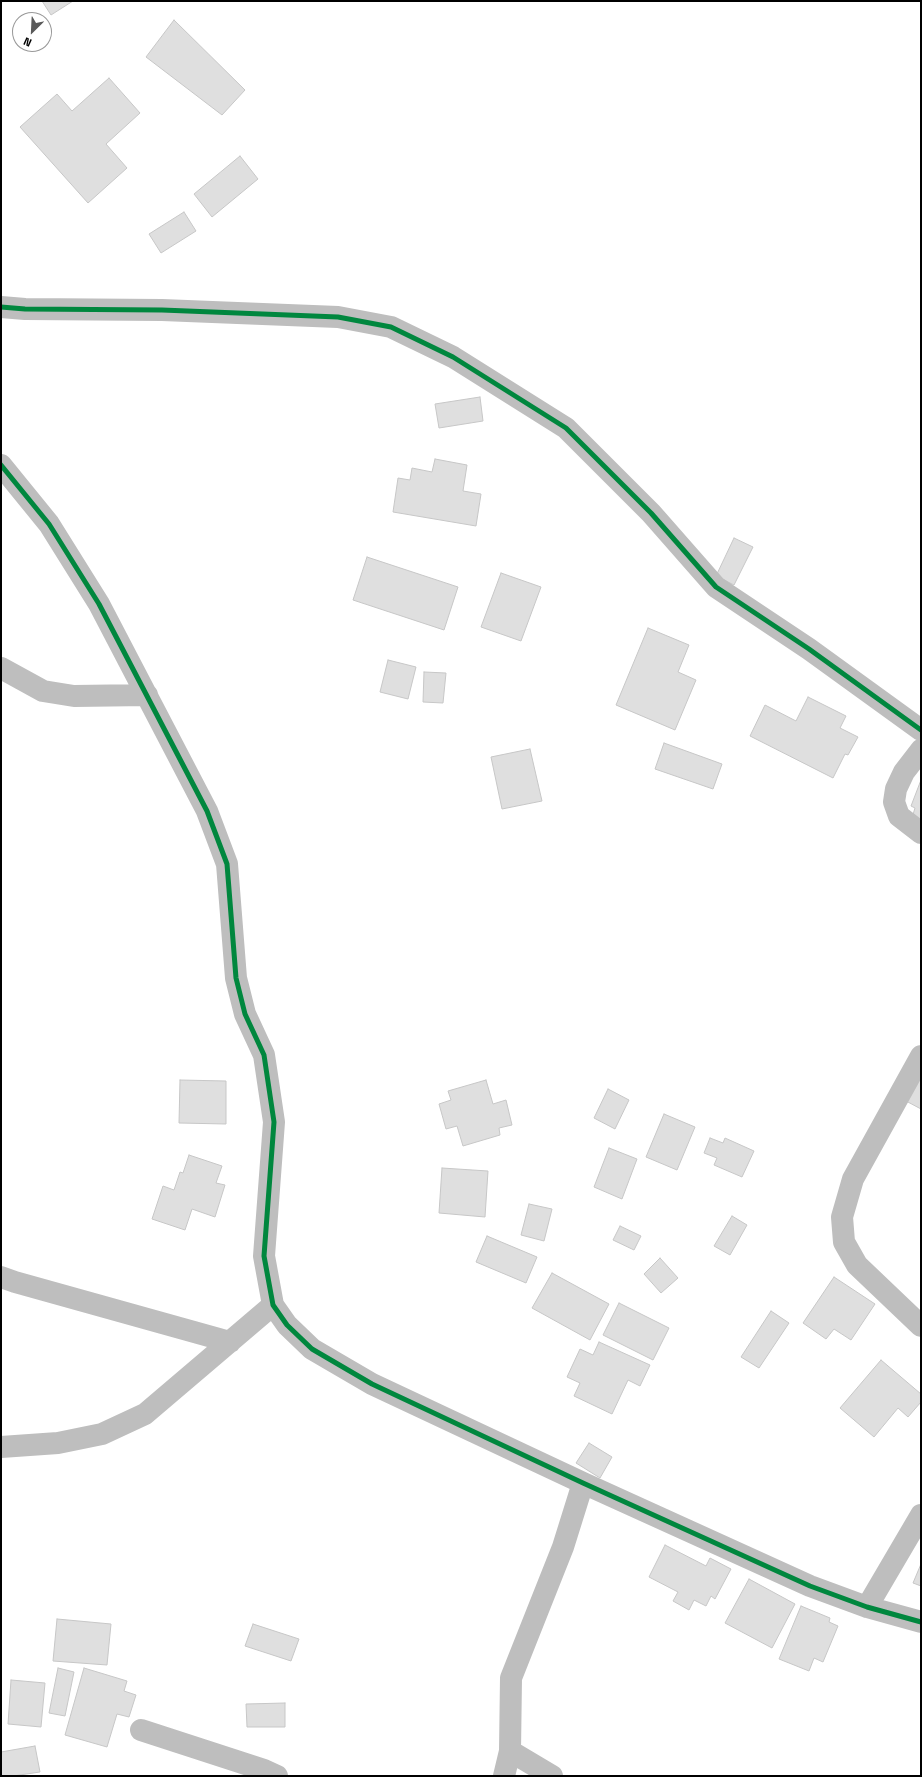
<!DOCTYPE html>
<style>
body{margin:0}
#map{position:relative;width:922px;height:1777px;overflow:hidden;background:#fff;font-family:"Space Grotesk",sans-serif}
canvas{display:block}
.frame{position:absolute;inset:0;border:2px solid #000;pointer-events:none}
.north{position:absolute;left:12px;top:12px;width:40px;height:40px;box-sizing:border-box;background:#fff;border:1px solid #999;border-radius:50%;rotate:204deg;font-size:11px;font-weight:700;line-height:16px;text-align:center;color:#000}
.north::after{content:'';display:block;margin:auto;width:14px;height:18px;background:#595959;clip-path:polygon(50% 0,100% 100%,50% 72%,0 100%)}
</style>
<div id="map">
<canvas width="922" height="1777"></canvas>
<div class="frame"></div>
<div class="north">N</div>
</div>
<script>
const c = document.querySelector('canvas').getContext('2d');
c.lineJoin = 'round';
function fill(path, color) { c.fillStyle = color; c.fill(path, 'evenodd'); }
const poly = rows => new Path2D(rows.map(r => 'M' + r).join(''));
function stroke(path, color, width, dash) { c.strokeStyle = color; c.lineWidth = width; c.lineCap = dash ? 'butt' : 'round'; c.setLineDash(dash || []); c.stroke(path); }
const building = poly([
 [42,1,73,1,51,15,42,1],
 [174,20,245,90,222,115,146,57,174,20],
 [109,78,140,113,106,144,127,168,88,203,20,127,57,94,72,111,109,78],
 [240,156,258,179,212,217,194,194,240,156],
 [184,212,196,231,161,253,149,234,184,212],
 [480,397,483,421,439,428,435,404,480,397],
 [435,459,467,465,463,491,481,494,476,526,393,512,398,478,410,480,412,468,432,472,435,459],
 [734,538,753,547,734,585,716,576,734,538],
 [367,557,458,587,444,630,353,600,367,557],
 [501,573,541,587,521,641,481,627,501,573],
 [648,628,689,645,678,672,696,680,675,730,616,705,648,628],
 [388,660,416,667,408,699,380,692,388,660],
 [424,672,446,673,443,703,423,702,424,672],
 [808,697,846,716,840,728,858,737,848,755,845,754,833,778,750,736,765,705,796,721,808,697],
 [664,743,722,764,713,789,655,769,664,743],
 [530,749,542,801,502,809,491,757,530,749],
 [921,780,921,824,911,821,915,808,911,806,921,780],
 [921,1075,921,1109,906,1101,921,1075],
 [180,1080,226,1081,226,1124,179,1123,180,1080],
 [486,1080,493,1104,506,1100,512,1125,499,1128,500,1135,463,1146,457,1126,446,1129,439,1104,451,1100,448,1091,486,1080],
 [608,1089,629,1100,615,1129,594,1118,608,1089],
 [664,1114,695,1127,677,1170,646,1157,664,1114],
 [710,1138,723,1143,725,1138,754,1151,742,1177,714,1165,717,1158,704,1153,710,1138],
 [609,1148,637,1159,622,1199,594,1187,609,1148],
 [189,1155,222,1166,216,1183,225,1185,215,1217,192,1209,185,1230,152,1219,163,1186,174,1190,180,1172,183,1173,189,1155],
 [442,1168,488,1171,485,1217,439,1213,442,1168],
 [529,1204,552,1209,544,1241,521,1235,529,1204],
 [732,1216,747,1225,730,1255,714,1246,732,1216],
 [620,1226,641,1236,634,1250,613,1240,620,1226],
 [487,1236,537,1257,526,1283,476,1262,487,1236],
 [660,1258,678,1278,661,1293,644,1274,660,1258],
 [552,1273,609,1304,590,1340,532,1308,552,1273],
 [834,1277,875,1304,851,1340,834,1329,826,1339,803,1323,834,1277],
 [619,1303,669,1328,653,1360,603,1335,619,1303],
 [771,1311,789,1323,759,1368,741,1357,771,1311],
 [599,1342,650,1365,640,1386,628,1380,612,1414,574,1396,580,1383,567,1377,580,1349,593,1355,599,1342],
 [881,1360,921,1394,921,1402,908,1417,898,1408,874,1437,840,1408,881,1360],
 [589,1443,612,1457,600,1478,576,1463,589,1443],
 [665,1545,706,1566,710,1558,731,1569,715,1599,711,1596,706,1606,694,1600,689,1610,673,1601,678,1592,649,1577,665,1545],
 [921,1564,921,1586,913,1583,921,1564],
 [749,1579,795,1604,772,1648,725,1623,749,1579],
 [801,1606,830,1618,829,1622,838,1626,823,1662,814,1658,809,1671,779,1659,801,1606],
 [57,1619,111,1624,107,1665,53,1661,57,1619],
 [253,1624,299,1639,291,1661,245,1646,253,1624],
 [58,1668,74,1672,65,1716,49,1713,58,1668],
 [84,1668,127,1681,124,1691,136,1695,129,1717,117,1714,107,1747,65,1735,84,1668],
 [11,1680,45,1683,41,1727,8,1724,11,1680],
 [285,1703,285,1727,247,1727,246,1704,285,1703],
 [35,1746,40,1772,13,1776,1,1776,1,1752,35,1746]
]);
const minor = poly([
 [1,307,25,309,162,310,338,317,391,327,453,357,566,428,651,513,716,587,809,649,921,730],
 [1,465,49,524,99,604,207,811,227,864,236,978,245,1014,264,1055,274,1122,264,1256,273,1305,287,1325,312,1349,372,1384,583,1483,810,1586,867,1607,921,1622],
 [1,668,43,691,74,696,147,695],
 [921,750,904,772,896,789,894,802,899,816,921,833],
 [921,1056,853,1179,842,1217,844,1242,857,1265,921,1326],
 [1,1277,15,1282,230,1342],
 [1,1447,58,1443,102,1434,145,1414,273,1305],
 [867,1607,921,1515],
 [141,1730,264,1770,277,1776],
 [510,1751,552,1776],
 [504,1776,510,1751,511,1678,563,1547,583,1483]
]);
const cycleway = poly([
 [1,307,25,309,162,310,338,317,391,327,453,357,566,428,651,513,716,587,809,649,921,730],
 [1,465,49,524,99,604,207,811,227,864,236,978,245,1014,264,1055,274,1122,264,1256,273,1305,287,1325,312,1349,372,1384,583,1483,810,1586,867,1607,921,1622]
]);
fill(building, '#dfdfdf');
stroke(building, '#c7c7c7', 1);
stroke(minor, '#bebebe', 22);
stroke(cycleway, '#00873e', 5);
</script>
